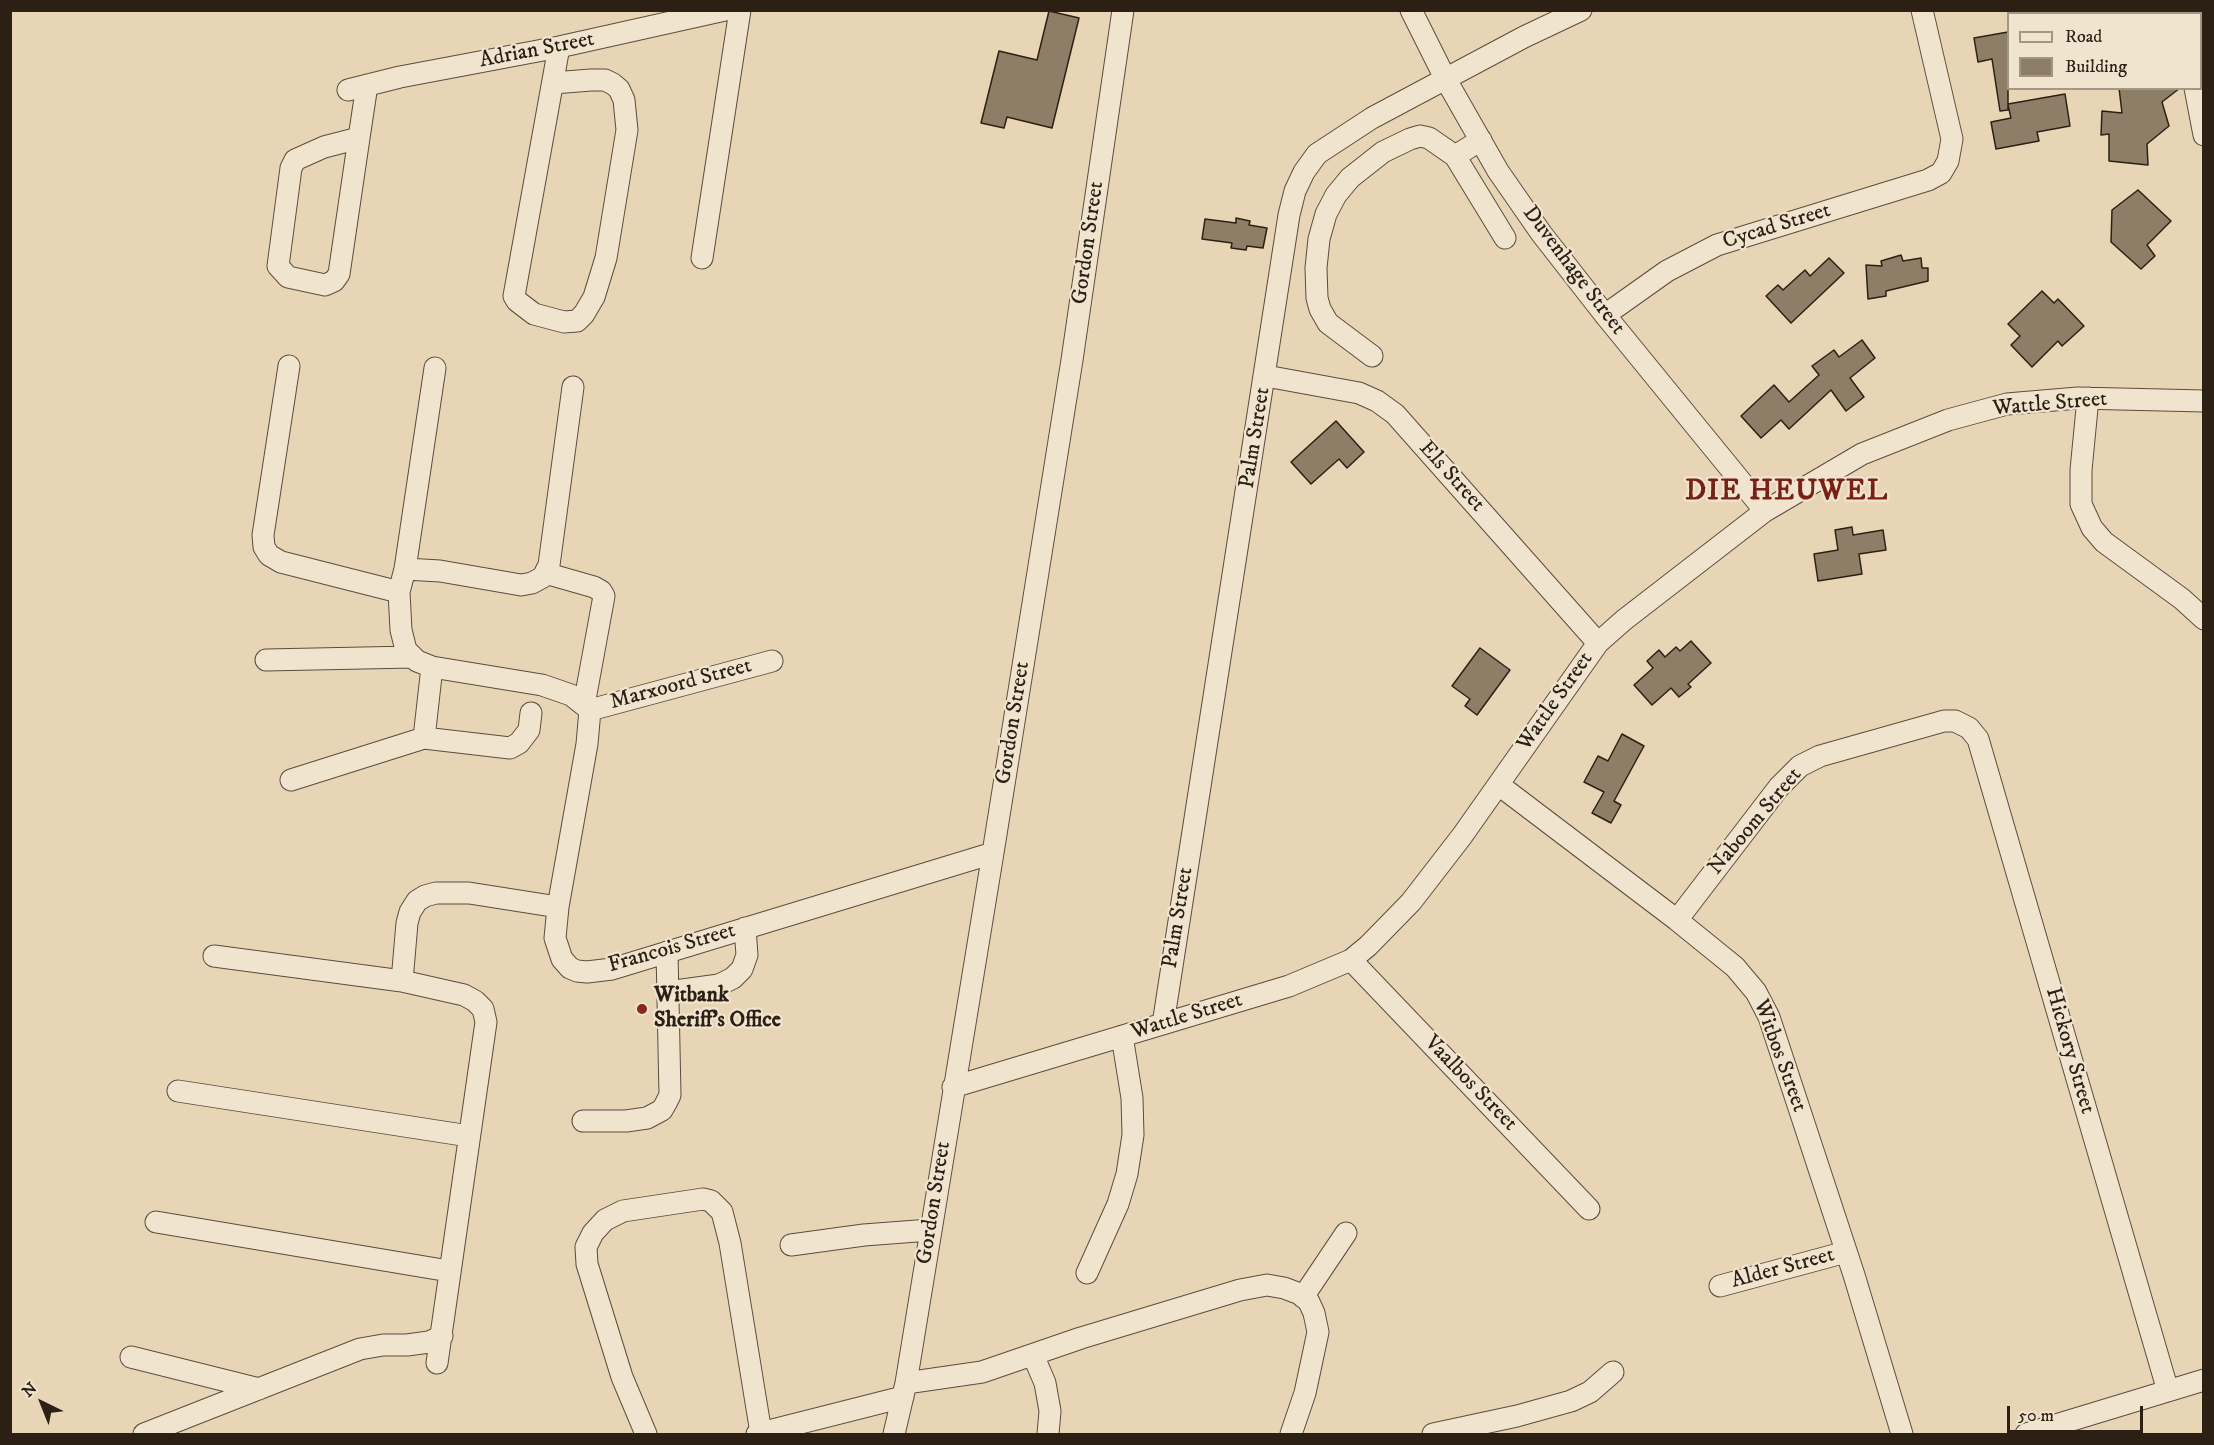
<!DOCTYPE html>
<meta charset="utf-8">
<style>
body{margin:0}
#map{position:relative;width:2214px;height:1445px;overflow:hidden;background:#e8d5b5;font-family:"IM FELL DW Pica",serif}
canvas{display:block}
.frame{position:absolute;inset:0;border:12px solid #2c2015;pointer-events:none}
.legend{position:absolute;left:2007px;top:12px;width:195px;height:78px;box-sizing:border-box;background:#f0e4cf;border:2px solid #a29685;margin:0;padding:8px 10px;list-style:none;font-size:18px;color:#2c2015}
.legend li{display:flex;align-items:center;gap:12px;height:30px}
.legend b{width:30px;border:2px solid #a29685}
.north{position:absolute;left:12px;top:1373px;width:60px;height:60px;-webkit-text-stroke:4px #f0e4cf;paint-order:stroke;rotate:317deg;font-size:16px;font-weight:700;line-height:24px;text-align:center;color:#2c2015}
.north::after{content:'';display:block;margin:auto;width:21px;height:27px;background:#2c2015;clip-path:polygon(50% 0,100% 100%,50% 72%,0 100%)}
.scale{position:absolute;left:2007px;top:1406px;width:136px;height:27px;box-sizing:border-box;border:3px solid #2c2015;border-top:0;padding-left:8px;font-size:18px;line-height:21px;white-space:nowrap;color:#2c2015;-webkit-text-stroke:4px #f0e4cf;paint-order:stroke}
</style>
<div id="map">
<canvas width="2214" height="1445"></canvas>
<div class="frame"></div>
<ul class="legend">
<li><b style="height:8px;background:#f0e4cf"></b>Road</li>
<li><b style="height:16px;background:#8e7e68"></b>Building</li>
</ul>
<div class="north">N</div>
<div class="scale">50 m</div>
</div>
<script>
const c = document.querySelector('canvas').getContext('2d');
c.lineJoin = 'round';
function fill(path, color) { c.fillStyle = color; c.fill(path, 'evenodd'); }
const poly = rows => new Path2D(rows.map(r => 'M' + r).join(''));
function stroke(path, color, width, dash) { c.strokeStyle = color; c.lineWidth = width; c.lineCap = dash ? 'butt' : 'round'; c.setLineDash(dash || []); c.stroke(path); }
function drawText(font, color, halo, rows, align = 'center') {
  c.font = font + ' "IM FELL DW Pica",serif'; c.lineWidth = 4.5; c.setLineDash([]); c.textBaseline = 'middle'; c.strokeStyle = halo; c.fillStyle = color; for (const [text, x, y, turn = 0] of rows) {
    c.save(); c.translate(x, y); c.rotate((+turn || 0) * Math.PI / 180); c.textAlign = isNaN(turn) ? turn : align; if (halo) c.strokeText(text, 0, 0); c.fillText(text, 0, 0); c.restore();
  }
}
const building = poly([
 [1049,11,1079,18,1052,128,1007,117,1004,128,981,123,999,51,1037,60,1049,11],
 [2008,32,2008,104,2065,94,2070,126,2037,132,2039,141,1996,149,1991,122,2011,118,2008,105,2008,110,2000,111,1992,59,1978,62,1974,38,2008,32],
 [2119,88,2180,88,2162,102,2169,126,2147,144,2148,165,2109,161,2109,134,2101,135,2102,111,2122,113,2119,88],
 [2138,190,2171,221,2147,245,2155,256,2141,269,2111,242,2112,210,2138,190],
 [1236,218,1250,221,1249,225,1267,228,1263,248,1247,246,1246,250,1231,248,1232,243,1202,239,1205,219,1236,223,1236,218],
 [1901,255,1903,261,1921,258,1922,268,1928,268,1928,281,1886,291,1886,296,1868,299,1866,265,1882,266,1881,261,1901,255],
 [1829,258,1844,273,1791,323,1766,296,1778,285,1783,290,1805,270,1810,276,1829,258],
 [2042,291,2054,303,2058,299,2084,326,2062,346,2058,341,2032,367,2011,345,2020,336,2008,324,2042,291],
 [1862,340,1875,358,1850,378,1864,397,1846,411,1831,390,1789,429,1781,420,1761,438,1741,416,1774,385,1789,402,1819,375,1812,366,1834,350,1839,357,1862,340],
 [1336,421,1364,452,1347,468,1339,459,1311,484,1291,462,1336,421],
 [1852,527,1853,535,1883,530,1886,550,1859,554,1862,574,1818,581,1814,554,1838,550,1835,530,1852,527],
 [1691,641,1711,663,1688,684,1691,687,1679,697,1671,688,1652,705,1634,685,1653,668,1647,661,1659,650,1665,657,1676,647,1680,651,1691,641],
 [1480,648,1510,670,1477,715,1465,706,1470,699,1452,686,1480,648],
 [1622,734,1644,746,1614,801,1621,805,1611,823,1592,813,1604,792,1584,782,1598,756,1608,761,1622,734]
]);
const minor = poly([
 [1411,10,1445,78,1498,171,1541,233,1605,315,1765,511],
 [2185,10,2185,14],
 [553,83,591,80,605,80,613,84,619,89,624,100,627,130,606,258,594,297,584,314,577,321,564,322,534,314,517,301,514,296,559,47],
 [2195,88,2204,135],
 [348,90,400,77,559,47,725,10],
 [359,138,324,147,295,160,291,168,278,266,288,277,325,285,334,281,339,274,359,138,367,85],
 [1455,156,1505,238],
 [702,258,740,10],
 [1605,315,1667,271,1717,245,1928,180,1941,173,1948,161,1952,139,1922,10],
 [1372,356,1328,323,1320,309,1317,298,1316,268,1319,239,1326,214,1336,195,1350,178,1383,152,1410,139,1420,136,1429,138,1455,156,1481,140],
 [289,366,263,535,264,547,269,555,281,562,399,592],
 [435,368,405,569,399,592,401,630,406,650,417,661,432,667,542,685,571,695,590,710],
 [1266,376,1359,393,1377,401,1395,414,1598,643],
 [2088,398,2081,470,2081,504,2092,528,2104,542,2182,599,2204,619],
 [405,569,440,571,521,585,532,583,543,577,549,565,573,387],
 [545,573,594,587,601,591,604,596,584,705],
 [266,660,412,657],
 [590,710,587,744,558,907,555,938,562,959,570,968,577,971,587,972,612,969,993,853],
 [590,710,772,661],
 [424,738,510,748,519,743,529,730,531,713],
 [291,780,424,738,432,667],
 [1499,785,1677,920,1735,967,1756,992,1769,1017,1854,1275,1902,1434],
 [1677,920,1779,787,1800,766,1820,756,1944,721,1955,721,1969,728,1978,739,2168,1391],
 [214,956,402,981,464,995,475,1001,483,1009,486,1022,437,1363],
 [1351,960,1589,1209],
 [402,981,407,923,410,912,417,901,425,896,436,893,469,893,558,907],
 [668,992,719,985,733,978,742,969,747,955,745,928],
 [1163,1024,1289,215,1295,191,1304,172,1317,154,1372,118,1524,37,1581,10],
 [953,1087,1289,986,1351,960,1368,946,1411,902,1462,836,1598,643,1624,620,1765,511,1862,454,1948,420,2007,404,2078,398,2204,401],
 [178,1091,469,1136],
 [583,1121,626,1121,647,1118,662,1110,666,1103,670,1095,667,952],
 [156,1222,449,1271],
 [791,1245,864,1235,930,1230],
 [1087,1273,1118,1204,1127,1174,1133,1135,1132,1098,1122,1036],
 [1720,1286,1846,1252],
 [1303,1297,1346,1233],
 [1033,1355,1045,1383,1050,1411,1048,1434],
 [131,1357,259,1389],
 [906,1383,982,1372,1081,1338,1240,1290,1267,1285,1284,1288,1300,1294,1309,1302,1314,1313,1318,1332,1305,1393,1291,1434],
 [144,1434,360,1349,383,1345,407,1345,429,1342,442,1336],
 [646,1434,622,1377,587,1264,586,1247,593,1233,605,1220,623,1211,703,1199,711,1201,722,1212,730,1243,761,1433],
 [757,1434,903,1397],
 [894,1434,906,1383,993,853,1072,360,1123,10],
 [1433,1434,1517,1416,1571,1401,1590,1392,1613,1372],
 [2026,1434,2204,1380]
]);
const markers = [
 [642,1009,6,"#8f2418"]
];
const streetNames = [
 ["Adrian Street",537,51,-11],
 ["Cycad Street",1777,227,-17],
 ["Gordon Street",1089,243,-82],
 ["Duvenhage Street",1573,271,53],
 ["Wattle Street",2050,405,-5],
 ["Palm Street",1256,438,-81],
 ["Els Street",1451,477,48],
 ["Marxoord Street",681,685,-15],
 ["Wattle Street",1556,702,-55],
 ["Gordon Street",1014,723,-81],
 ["Naboom Street",1756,822,-50],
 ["Palm Street",1179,918,-81],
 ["Francois Street",672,949,-16],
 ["Wattle Street",1187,1017,-17],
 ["Hickory Street",2069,1051,74],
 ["Witbos Street",1779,1056,70],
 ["Vaalbos Street",1470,1084,46],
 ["Gordon Street",935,1203,-81],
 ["Alder Street",1783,1269,-15]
];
const poiNames = [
 ["Witbank",654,996],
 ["Sheriff’s Office",654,1021]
];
const districtNames = [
 ["DIE HEUWEL",1787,493]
];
fill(building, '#8e7e68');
stroke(building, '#2c2015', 1.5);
stroke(minor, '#5b4d3d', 23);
stroke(minor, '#f0e4cf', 21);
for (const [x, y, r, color] of markers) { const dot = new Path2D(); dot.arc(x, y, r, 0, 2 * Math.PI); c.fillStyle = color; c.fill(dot); stroke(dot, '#f0e4cf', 2); }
drawText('22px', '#2c2015', '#f0e4cf', streetNames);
drawText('bold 22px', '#2c2015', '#f0e4cf', poiNames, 'left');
c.letterSpacing = '1.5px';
drawText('bold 28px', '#7a1f14', '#f0e4cf', districtNames);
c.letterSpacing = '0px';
</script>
